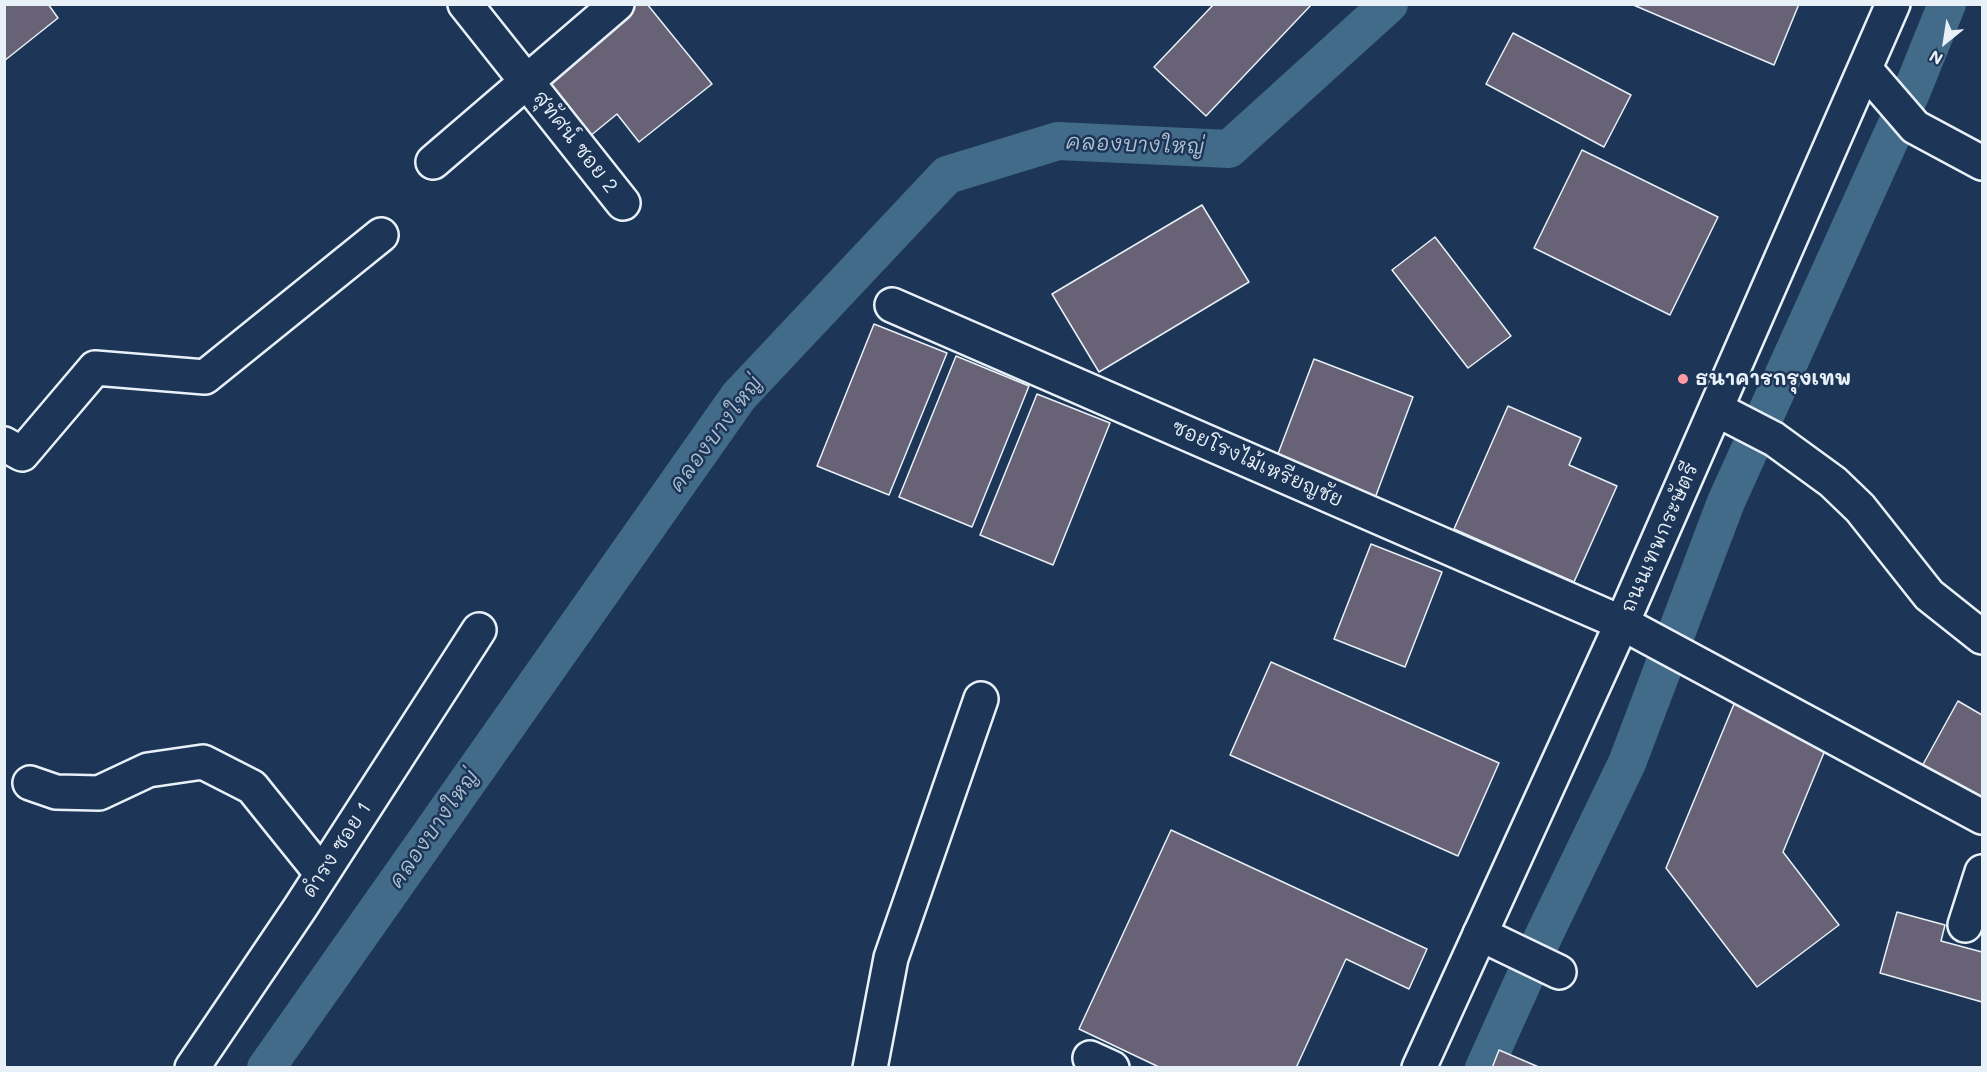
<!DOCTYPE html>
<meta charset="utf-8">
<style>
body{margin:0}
#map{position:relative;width:1987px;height:1072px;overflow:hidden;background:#1d3557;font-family:Mali,sans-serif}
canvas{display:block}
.frame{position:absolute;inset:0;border:6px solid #e8f1f8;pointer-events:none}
.north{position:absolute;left:1915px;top:12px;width:60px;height:60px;-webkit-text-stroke:4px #1d3557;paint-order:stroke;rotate:210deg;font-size:16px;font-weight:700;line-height:24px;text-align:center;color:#e8f1f8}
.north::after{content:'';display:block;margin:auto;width:21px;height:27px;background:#e8f1f8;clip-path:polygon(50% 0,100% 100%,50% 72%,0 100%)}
</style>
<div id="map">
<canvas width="1987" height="1072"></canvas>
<div class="frame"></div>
<div class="north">N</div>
</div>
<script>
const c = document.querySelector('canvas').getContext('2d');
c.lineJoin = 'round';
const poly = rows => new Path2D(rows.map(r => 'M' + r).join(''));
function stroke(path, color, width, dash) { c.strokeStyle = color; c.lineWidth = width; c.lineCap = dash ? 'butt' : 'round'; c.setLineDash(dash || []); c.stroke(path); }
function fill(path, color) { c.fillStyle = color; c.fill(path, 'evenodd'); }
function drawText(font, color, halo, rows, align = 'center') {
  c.font = font + ' Mali,"Playpen Sans Thai",sans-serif'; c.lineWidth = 5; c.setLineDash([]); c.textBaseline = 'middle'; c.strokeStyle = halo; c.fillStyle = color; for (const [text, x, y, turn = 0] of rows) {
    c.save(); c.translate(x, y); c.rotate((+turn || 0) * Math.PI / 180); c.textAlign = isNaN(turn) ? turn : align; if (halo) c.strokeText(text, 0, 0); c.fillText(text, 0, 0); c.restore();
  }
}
const canal = poly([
 [266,1068,739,396,947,175,1058,141,1229,149,1389,4],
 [1484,1068,1544,935,1627,763,1726,502,1911,93,1947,4]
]);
const building = poly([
 [4,4,48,4,58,18,4,61,4,4],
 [629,4,647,4,712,84,639,142,617,114,584,141,535,80,629,4],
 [1214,4,1312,4,1206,116,1154,67,1214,4],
 [1631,4,1799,4,1774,65,1631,4],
 [1513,33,1631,95,1604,147,1486,84,1513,33],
 [1582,150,1718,217,1670,315,1534,248,1582,150],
 [1202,205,1249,282,1099,372,1052,294,1202,205],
 [1435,237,1511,336,1468,368,1392,270,1435,237],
 [874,324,947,353,889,495,817,466,874,324],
 [956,356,1029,386,972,527,899,497,956,356],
 [1314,359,1413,397,1375,498,1276,459,1314,359],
 [1037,394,1110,423,1053,565,980,535,1037,394],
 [1508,406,1581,438,1569,465,1617,486,1574,582,1454,529,1508,406],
 [1371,544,1442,572,1405,667,1334,639,1371,544],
 [1271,662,1499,763,1458,856,1230,755,1271,662],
 [1958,701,1982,715,1982,803,1921,768,1958,701],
 [1734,704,1828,743,1783,852,1839,925,1757,987,1666,868,1734,704],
 [1171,830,1427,949,1409,989,1346,959,1296,1068,1161,1068,1079,1029,1171,830],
 [1897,912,1945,925,1941,941,1982,952,1982,1002,1880,973,1897,912],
 [1499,1050,1541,1068,1492,1068,1499,1050]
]);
const minor = poly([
 [465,4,623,203],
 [1865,69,1915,127,1982,163],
 [433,162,617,4],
 [892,305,1622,623,1982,817],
 [1716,409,1774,439,1833,482,1860,508,1929,595,1982,637],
 [4,444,22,454,95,368,205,377,381,235],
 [30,783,56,792,99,793,148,770,203,762,252,787,322,874],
 [1965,925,1982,872],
 [1480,934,1559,972],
 [1090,1058,1112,1068],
 [192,1068,300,908,479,630],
 [870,1068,891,958,981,699]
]);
const major = poly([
 [1419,1068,1622,623,1893,4]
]);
const markers = [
 [1683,379,6,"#ff9aa2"]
];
const streetNames = [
 ["สุทัศน์ ซอย 2",575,142,52],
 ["ซอยโรงไม้เหรียญชัย",1257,464,24],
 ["ถนนเทพกระษัตรี",1660,538,-66],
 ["ดำรง ซอย 1",337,850,-57]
];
const poiNames = [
 ["ธนาคารกรุงเทพ",1695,379]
];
const waterNames = [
 ["คลองบางใหญ่",1135,145,2],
 ["คลองบางใหญ่",716,434,-53],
 ["คลองบางใหญ่",434,829,-55]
];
stroke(canal, '#426b8a', 38);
fill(building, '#676275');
stroke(building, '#e8f1f8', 1.5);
stroke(minor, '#e8f1f8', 38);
stroke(major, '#e8f1f8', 38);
stroke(minor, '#1d3557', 33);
stroke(major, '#1d3557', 33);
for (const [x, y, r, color] of markers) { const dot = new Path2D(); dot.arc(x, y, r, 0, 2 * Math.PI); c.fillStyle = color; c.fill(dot); stroke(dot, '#1d3557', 2); }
drawText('20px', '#e8f1f8', '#1d3557', streetNames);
drawText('bold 20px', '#e8f1f8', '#1d3557', poiNames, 'left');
drawText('italic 21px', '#aec2d2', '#1d3557', waterNames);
</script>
